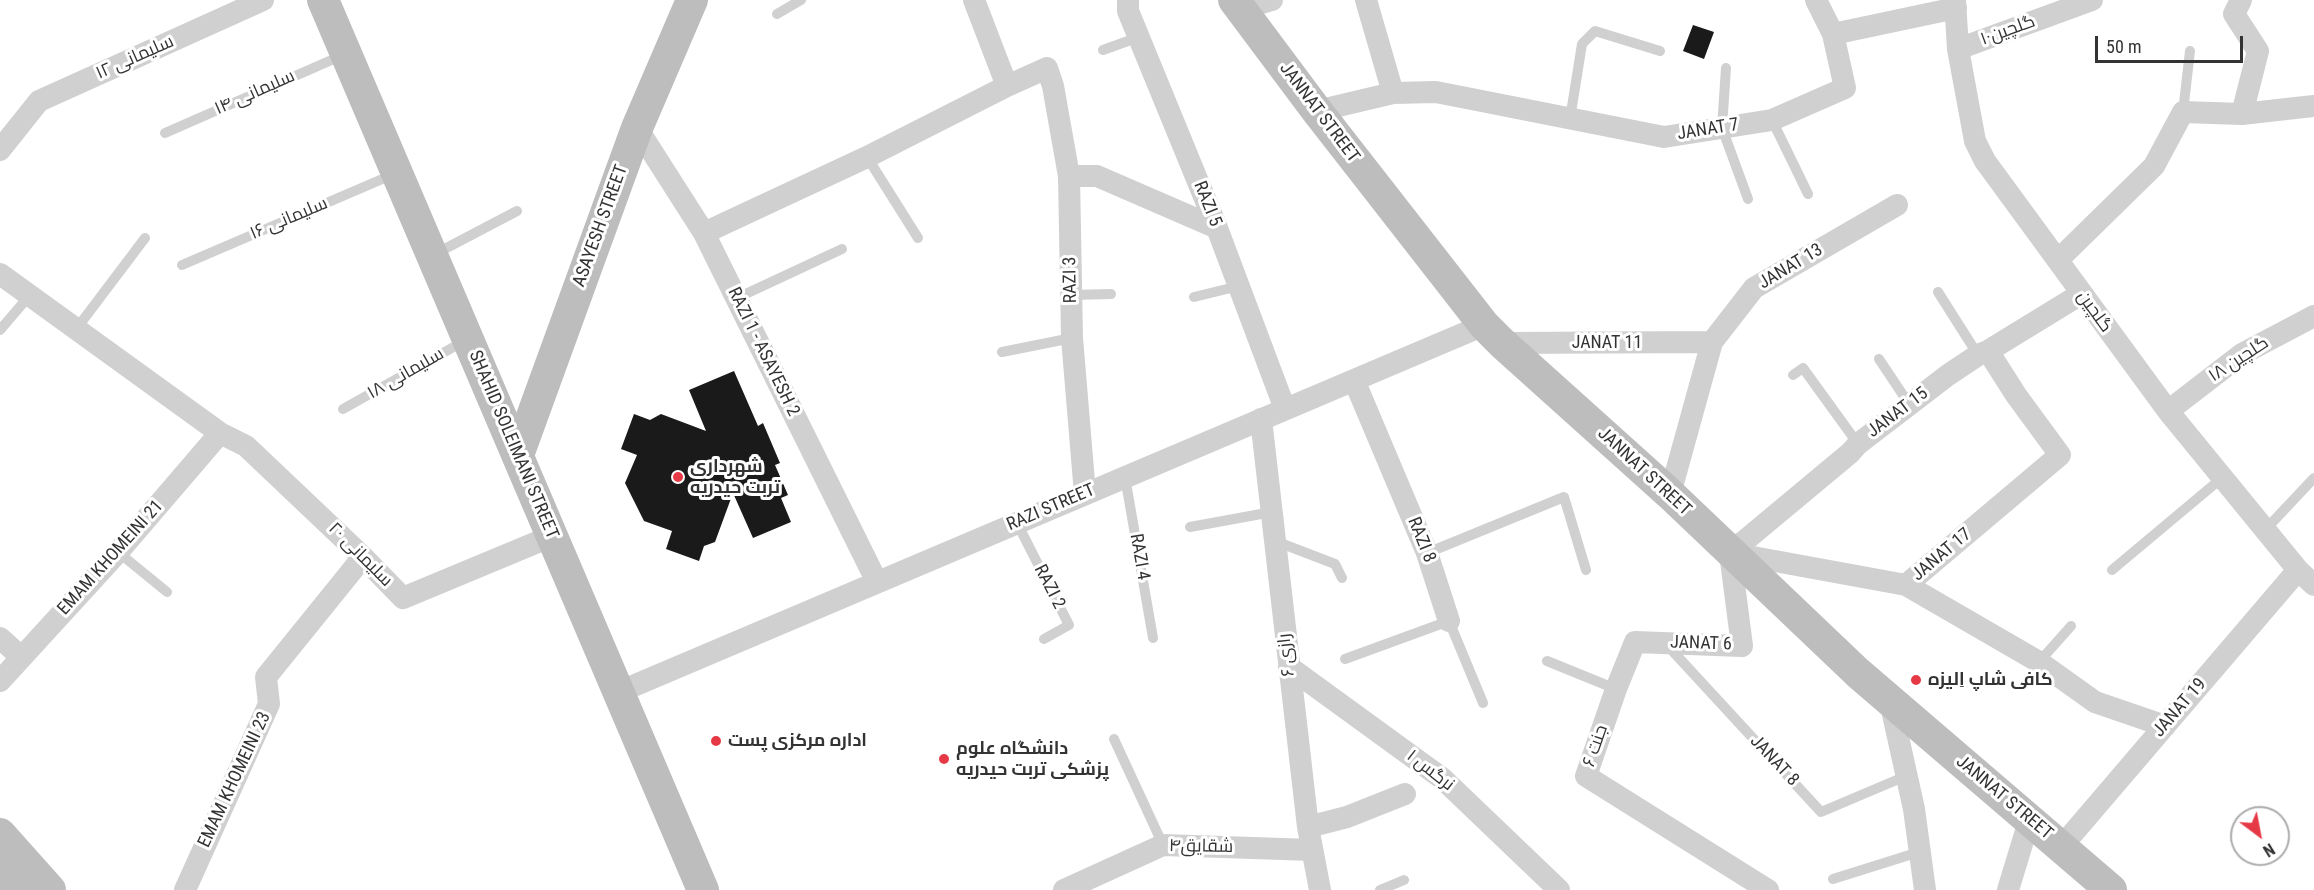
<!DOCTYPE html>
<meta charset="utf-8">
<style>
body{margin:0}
#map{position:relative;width:2314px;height:890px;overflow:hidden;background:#fff;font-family:"Roboto Condensed",sans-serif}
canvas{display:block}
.north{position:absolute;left:2230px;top:806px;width:60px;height:60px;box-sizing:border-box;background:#fff;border:2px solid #adadad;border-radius:50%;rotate:148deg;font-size:16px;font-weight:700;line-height:24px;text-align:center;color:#333}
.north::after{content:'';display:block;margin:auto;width:21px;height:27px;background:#e63946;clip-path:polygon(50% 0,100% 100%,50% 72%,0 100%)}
.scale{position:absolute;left:2095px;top:36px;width:148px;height:27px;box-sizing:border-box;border:3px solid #333;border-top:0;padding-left:8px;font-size:18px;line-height:21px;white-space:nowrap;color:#333;-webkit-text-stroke:4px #fff;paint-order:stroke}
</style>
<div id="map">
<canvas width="2314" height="890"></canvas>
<div class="north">N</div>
<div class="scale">50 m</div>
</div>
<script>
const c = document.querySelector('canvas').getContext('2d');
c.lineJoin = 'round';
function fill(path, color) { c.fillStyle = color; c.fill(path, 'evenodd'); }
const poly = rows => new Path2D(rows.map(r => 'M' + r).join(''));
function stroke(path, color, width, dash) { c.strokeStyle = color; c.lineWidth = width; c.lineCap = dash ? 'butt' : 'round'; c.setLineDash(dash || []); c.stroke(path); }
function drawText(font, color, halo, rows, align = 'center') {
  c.font = font + ' "Roboto Condensed",Cairo,sans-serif'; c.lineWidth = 6; c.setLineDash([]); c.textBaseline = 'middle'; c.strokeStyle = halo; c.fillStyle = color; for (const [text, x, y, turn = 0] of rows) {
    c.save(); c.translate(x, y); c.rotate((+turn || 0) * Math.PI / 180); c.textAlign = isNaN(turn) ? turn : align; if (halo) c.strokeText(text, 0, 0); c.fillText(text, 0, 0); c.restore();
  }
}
const building = poly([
 [1693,25,1714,32,1704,59,1683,51],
 [734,371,758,426,763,423,780,463,775,465,788,495,781,498,791,522,753,538,733,493,715,542,704,546,699,561,666,549,672,531,644,521,625,483,637,455,621,449,634,414,650,420,661,414,706,431,689,390]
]);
const lane = poly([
 [777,14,801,0],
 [1103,50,1139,37],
 [1726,68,1722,128,1748,199],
 [2183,112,2190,51],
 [1570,119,1582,44,1595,31,1660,51],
 [1772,120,1808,194],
 [165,133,343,55],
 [867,157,918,238],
 [435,254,517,211],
 [182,265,394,174],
 [1938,292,1978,355],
 [1071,295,1111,294],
 [1194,297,1239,286],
 [737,298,842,249],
 [77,328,145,238],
 [0,330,30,295],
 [1002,352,1072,338],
 [1879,359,1909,404],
 [1793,375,1803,368,1858,444],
 [343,409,466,340],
 [1125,477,1153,638],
 [1017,523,1069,625,1044,639],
 [1190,527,1272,512],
 [2266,529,2314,478],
 [1275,541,1335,564,1342,578],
 [118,552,167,592],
 [1427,553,1564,497,1586,570],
 [2112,570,2223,477],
 [1667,645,1821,812,1906,776],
 [1345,659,1449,621,1483,703],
 [1547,661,1616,689],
 [2039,662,2071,626],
 [1114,739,1163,845],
 [1833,879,1919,852],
 [1380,890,1404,880]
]);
const street = poly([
 [974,0,1007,86],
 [1128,0,1128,11,1217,228,1285,409],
 [1366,0,1393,93],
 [1816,0,1833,34],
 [1955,0,1958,49,1975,141,1985,161,2168,411,2298,570,2314,585],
 [2241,0,2234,14,2258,51,2242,114],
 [1241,9,1272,0],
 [1958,49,2092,0],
 [1317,111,1393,93,1436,92,1664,137,1772,120,1845,88,1833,34,1956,8],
 [637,128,704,233,877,582],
 [0,150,39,101,263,0],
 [1069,176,1097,176,1217,228],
 [704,233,867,157,1007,86,1047,68,1053,86,1069,176,1072,338,1085,494],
 [2058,260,2154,166,2183,112,2242,114,2314,106],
 [0,274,220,433,246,446,363,557,403,598,552,536],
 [1502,343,1712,342],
 [1354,380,1427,553,1449,621],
 [2168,411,2242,354,2314,316],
 [1261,419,1308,827,1320,890],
 [1670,494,1712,342,1754,288,1897,205],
 [1730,553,1742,646,1635,642,1616,689,1586,776,1768,890],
 [1730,553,1850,453,1858,444,1948,375,1978,355,1988,351,2081,294],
 [1731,553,1906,585,2039,662,2095,702,2165,726],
 [1906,585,2060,455,2016,395,1988,351],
 [0,638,21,657],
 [1289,667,1443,779,1559,890],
 [0,681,118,552,220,433],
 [619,692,1484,325],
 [1890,701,1914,809,1925,890],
 [1308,827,1347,817,1405,794],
 [2062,846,2298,570],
 [185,890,269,704,266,677,363,557],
 [1064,890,1163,845,1312,850],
 [2008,890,2029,821]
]);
const secondary = poly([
 [323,0,703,890],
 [1234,0,1317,111,1484,325,1502,343,1670,494,1858,673,2111,890],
 [518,455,637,128,692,0],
 [0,834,50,890],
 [0,873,15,890]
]);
const markers = [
 [678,477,6,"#e63946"],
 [1916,680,6,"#e63946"],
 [716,741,6,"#e63946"],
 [944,759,6,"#e63946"]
];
const streetNames = [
 ["گلچین۱۰",2008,31,-20],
 ["سلیمانی ۱۲",135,58,-24],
 ["سلیمانی ۱۴",255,93,-24],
 ["JANNAT STREET",1319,113,53],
 ["JANAT 7",1708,130,-9],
 ["RAZI 5",1207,204,68],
 ["سلیمانی ۱۶",289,219,-23],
 ["ASAYESH STREET",601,226,-70],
 ["JANAT 13",1791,267,-31],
 ["RAZI 3",1071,280,-91],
 ["گلچین",2094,312,54],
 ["JANAT 11",1607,343],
 ["RAZI 1 - ASAYESH 2",763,352,64],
 ["گلچین ۱۸",2239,360,-33],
 ["سلیمانی ۱۸",406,374,-30],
 ["JANAT 15",1898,413,-37],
 ["SHAHID SOLEIMANI STREET",513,445,67],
 ["JANNAT STREET",1644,472,43],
 ["RAZI STREET",1051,508,-23],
 ["RAZI 8",1421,540,68],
 ["سلیمانی ۲۰",360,555,45],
 ["JANAT 17",1942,555,-40],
 ["RAZI 4",1139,557,80],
 ["EMAM KHOMEINI 21",111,558,-48],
 ["RAZI 2",1049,587,63],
 ["JANAT 6",1701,644,2],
 ["رازی ۶",1287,655,-96],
 ["JANAT 19",2180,708,-49],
 ["جنت ۶",1596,746,-71],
 ["JANAT 8",1774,761,47],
 ["نرگس ۱",1430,771,38],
 ["EMAM KHOMEINI 23",235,780,-65],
 ["JANNAT STREET",2004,798,40],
 ["شقایق۴",1201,847,1]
];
const poiNames = [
 ["شهرداری",690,467],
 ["تربت حیدریه",690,488],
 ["کافی شاپ اِلیزه",1928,680],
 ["اداره مرکزی پست",728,741],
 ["دانشگاه علوم",956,749],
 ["پزشکی تربت حیدریه",956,770]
];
fill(building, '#1a1a1a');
stroke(lane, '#d0d0d0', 10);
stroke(street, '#d0d0d0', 22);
stroke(secondary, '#bdbdbd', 32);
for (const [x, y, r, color] of markers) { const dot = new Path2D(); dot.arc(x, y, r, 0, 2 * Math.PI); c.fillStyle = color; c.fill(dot); stroke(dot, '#fff', 2); }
drawText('18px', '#333', '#fff', streetNames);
drawText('bold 18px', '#333', '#fff', poiNames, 'left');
</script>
